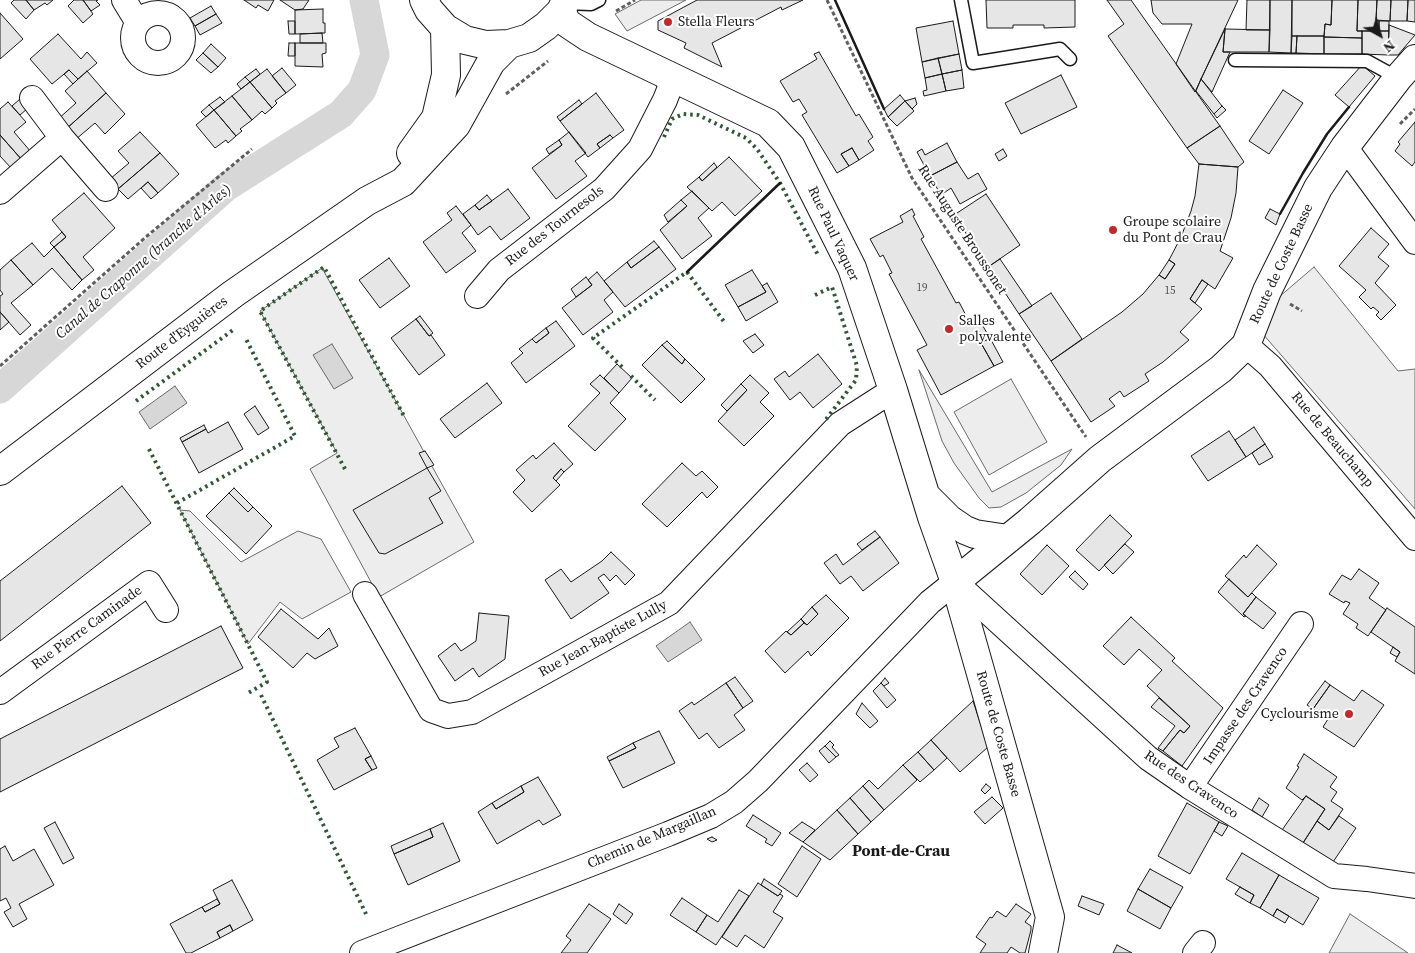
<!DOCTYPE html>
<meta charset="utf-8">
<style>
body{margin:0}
#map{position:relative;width:1415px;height:953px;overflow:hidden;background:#fff;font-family:"Source Serif 4",serif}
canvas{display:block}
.north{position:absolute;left:1355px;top:10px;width:50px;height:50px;-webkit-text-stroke:4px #fff;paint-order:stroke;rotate:141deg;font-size:14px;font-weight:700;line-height:20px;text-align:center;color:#1a1a1a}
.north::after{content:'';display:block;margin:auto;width:18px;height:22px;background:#1a1a1a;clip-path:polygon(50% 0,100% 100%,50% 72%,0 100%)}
</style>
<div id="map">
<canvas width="1415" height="953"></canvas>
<div class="north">N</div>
</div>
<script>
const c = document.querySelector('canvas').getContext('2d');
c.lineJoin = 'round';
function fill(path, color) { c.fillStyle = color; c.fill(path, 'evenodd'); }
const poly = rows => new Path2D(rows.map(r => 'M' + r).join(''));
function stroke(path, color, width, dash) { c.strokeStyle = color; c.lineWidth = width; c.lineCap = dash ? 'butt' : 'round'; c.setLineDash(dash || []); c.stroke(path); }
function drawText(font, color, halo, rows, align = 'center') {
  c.font = font + ' "Source Serif 4",serif'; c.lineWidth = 4; c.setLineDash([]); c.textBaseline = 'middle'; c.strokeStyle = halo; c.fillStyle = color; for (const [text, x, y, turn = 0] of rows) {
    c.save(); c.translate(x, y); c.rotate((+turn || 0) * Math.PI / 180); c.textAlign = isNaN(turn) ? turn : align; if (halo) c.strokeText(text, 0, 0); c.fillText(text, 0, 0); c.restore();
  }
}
const built = poly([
 [641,0,686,0,627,31,615,14,641,0],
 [1314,267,1398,371,1415,369,1415,509,1262,333,1279,297,1314,267],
 [322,268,474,542,379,597,310,469,337,453,260,311,322,268],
 [919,370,992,492,1072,449,1061,465,1026,493,1001,507,989,508,979,498,954,463,942,441,919,370],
 [1011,379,1047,442,989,475,954,412,1011,379],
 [180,510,190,511,241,562,298,531,321,539,351,592,302,619,280,602,248,644,180,510],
 [1350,914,1408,953,1329,953,1350,914]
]);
const water = poly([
 [332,344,353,378,334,389,313,355,332,344],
 [175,386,187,403,150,429,139,412,175,386],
 [690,622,702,640,668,662,656,646,690,622]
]);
const canal = poly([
 [0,389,226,187,341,114,362,90,375,55,364,0]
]);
const building = poly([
 [14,0,26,0,34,10,26,19,11,3,14,0],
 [26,0,53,0,47,5,45,3,34,10,26,0],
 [74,0,83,0,93,14,83,23,68,6,74,0],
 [83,0,98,0,96,1,100,5,91,11,83,0],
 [244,0,274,0,268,11,258,5,256,8,244,0],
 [280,0,309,0,303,9,295,10,280,0],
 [697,0,803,0,782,10,781,7,712,43,722,67,684,48,686,43,658,30,658,21,697,0],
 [986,0,1075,0,1075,27,1044,28,1044,25,1013,25,1013,28,987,28,986,0],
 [1107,0,1131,0,1220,126,1187,148,1108,36,1124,24,1107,0],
 [1151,0,1238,0,1195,92,1176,64,1192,24,1162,24,1153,13,1151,0],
 [1247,0,1270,0,1270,30,1246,30,1247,0],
 [1270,0,1292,0,1291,53,1269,52,1270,0],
 [1292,0,1332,0,1331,25,1325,24,1324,36,1292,36,1292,0],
 [1332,0,1358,0,1357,31,1362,31,1362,38,1324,37,1325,24,1331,25,1332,0],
 [1358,0,1377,0,1376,20,1379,21,1379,31,1357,31,1358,0],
 [1377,0,1391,0,1390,21,1376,20,1377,0],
 [1391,0,1408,0,1407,21,1390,21,1391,0],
 [1408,0,1415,0,1415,22,1407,21,1408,0],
 [211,6,216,14,195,26,190,18,211,6],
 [323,9,323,23,325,23,325,33,295,34,295,10,323,9],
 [0,13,23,39,0,59,0,13],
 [216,14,222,23,200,35,195,26,216,14],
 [288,21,295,21,295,34,289,34,288,21],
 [953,21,959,54,922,62,916,28,953,21],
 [1379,21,1389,21,1389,31,1379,31,1379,21],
 [1389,25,1415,35,1398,55,1388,55,1389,25],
 [1225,29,1223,52,1230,52,1212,92,1201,79,1225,29],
 [1225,29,1270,30,1269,52,1223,52,1225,29],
 [1362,31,1389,31,1388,55,1362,54,1362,31],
 [322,33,323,43,300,43,300,34,322,33],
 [58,34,81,59,87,52,97,63,78,79,69,70,52,84,30,59,58,34],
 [1292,36,1297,36,1296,53,1291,53,1292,36],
 [1297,36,1324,36,1324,54,1296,53,1297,36],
 [1324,37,1362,38,1362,54,1324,54,1324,37],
 [289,43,295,43,295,56,288,56,289,43],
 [295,43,326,43,326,53,322,54,323,67,295,66,295,43],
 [211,44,226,58,218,67,203,53,211,44],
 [819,52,856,116,859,114,873,137,868,141,874,150,859,160,852,148,841,154,849,166,837,173,802,115,807,112,799,99,793,102,780,81,817,59,814,54,819,52],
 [203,53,218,67,211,73,196,60,203,53],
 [959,54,962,70,942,74,938,58,959,54],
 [938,58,942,74,925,78,922,62,938,58],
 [1362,65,1375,76,1349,107,1335,95,1362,65],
 [282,68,296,85,286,93,272,76,282,68],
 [256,69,260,74,250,82,245,77,256,69],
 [267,69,286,93,275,101,277,103,272,108,250,82,267,69],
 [69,70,78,79,73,84,64,74,69,70],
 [962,70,964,88,946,91,942,74,962,70],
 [87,71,106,93,65,130,57,120,76,103,65,91,87,71],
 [942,74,946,91,924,96,923,91,927,90,925,78,942,74],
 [1061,75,1077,107,1021,134,1005,103,1061,75],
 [245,77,250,82,241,89,237,84,245,77],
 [1201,79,1222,106,1214,114,1196,91,1201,79],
 [250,82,272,108,265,114,262,111,252,120,232,96,250,82],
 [1283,90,1303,103,1269,154,1249,141,1283,90],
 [106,93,125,114,105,134,95,123,75,140,65,130,106,93],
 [596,93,624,130,613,138,610,135,597,144,600,148,588,157,560,121,596,93],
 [900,95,905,101,888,117,884,109,900,95],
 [232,96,252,120,240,129,242,131,236,136,214,110,232,96],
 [220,97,225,102,214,110,209,105,220,97],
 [915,98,917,104,912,109,905,101,915,98],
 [20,99,28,108,20,115,12,106,20,99],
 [579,100,582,104,560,121,557,117,579,100],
 [905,101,914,111,897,126,888,117,905,101],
 [8,102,26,122,14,132,31,152,22,160,0,135,0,109,8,102],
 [209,105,214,110,206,117,201,112,209,105],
 [1222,106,1226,110,1217,118,1214,114,1222,106],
 [214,110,236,136,228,143,226,140,215,148,196,125,214,110],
 [1415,122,1415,162,1412,166,1395,151,1400,144,1398,142,1415,122],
 [1220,126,1244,162,1238,167,1199,164,1187,148,1220,126],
 [140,132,160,153,118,189,110,179,129,163,118,151,140,132],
 [569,132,586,153,575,161,587,176,556,199,532,168,562,145,559,140,569,132],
 [0,135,22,160,12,169,0,156,0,135],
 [610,135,613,138,600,148,597,144,610,135],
 [559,140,562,145,549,154,546,149,559,140],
 [947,143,957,162,930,176,917,152,922,149,925,155,947,143],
 [852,148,859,160,849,166,841,154,852,148],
 [1003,149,1007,156,999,161,995,154,1003,149],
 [160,153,179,174,158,193,148,182,128,199,118,189,160,153],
 [729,157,762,191,735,216,722,202,712,211,687,187,699,177,702,181,729,157],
 [957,162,968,179,978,173,987,189,960,204,951,188,941,195,930,176,957,162],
 [714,163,717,167,702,181,699,177,714,163],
 [1199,164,1238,167,1236,193,1231,218,1220,251,1233,258,1215,289,1202,280,1190,299,1202,309,1180,332,1189,340,1163,362,1145,374,1149,381,1124,397,1120,391,1109,399,1115,406,1091,422,1051,361,1122,312,1143,294,1159,275,1165,279,1175,264,1169,260,1181,237,1191,211,1195,196,1199,164],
 [148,182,158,193,151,199,141,188,148,182],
 [508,189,530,218,501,240,490,226,478,235,463,214,475,205,479,210,508,189],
 [692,191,709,208,698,218,712,236,682,259,660,230,687,206,681,200,692,191],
 [84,193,115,228,83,257,94,270,82,280,54,247,66,237,52,220,84,193],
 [986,194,1020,245,988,267,954,215,986,194],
 [487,195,492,201,479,210,475,205,487,195],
 [681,200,687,206,668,222,664,215,681,200],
 [456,206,471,225,462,233,476,251,446,273,423,242,452,220,447,213,456,206],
 [912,209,915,215,913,216,924,237,921,239,956,303,959,302,970,323,978,318,990,338,981,343,994,366,941,395,917,350,927,345,889,274,892,273,883,255,880,257,870,239,903,222,900,216,912,209],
 [1270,209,1280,214,1276,225,1265,218,1270,209],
 [1371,228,1389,244,1378,257,1389,266,1375,283,1396,305,1381,320,1376,315,1379,312,1373,307,1371,309,1359,297,1366,290,1339,266,1371,228],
 [62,232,66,237,54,247,50,243,62,232],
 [654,241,659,247,631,268,627,262,654,241],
 [32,243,44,257,54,247,82,280,72,290,52,268,33,285,11,260,32,243],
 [659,247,676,269,625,307,604,281,627,262,631,268,659,247],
 [389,258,410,286,380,308,359,280,389,258],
 [1000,259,1032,306,1019,314,988,267,1000,259],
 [11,260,33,285,11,303,31,325,20,335,0,312,0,296,3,294,0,290,0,270,11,260],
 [1169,260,1175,264,1165,279,1159,275,1169,260],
 [752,270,766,292,738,307,725,285,752,270],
 [597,272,613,292,604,300,613,312,583,335,562,308,592,285,588,280,597,272],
 [586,277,592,285,576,297,571,289,586,277],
 [1202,280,1208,284,1195,303,1190,299,1202,280],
 [767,283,778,302,746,321,738,307,766,292,762,286,767,283],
 [1051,293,1082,339,1051,361,1019,314,1051,293],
 [0,312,9,322,0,330,0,312],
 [420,316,433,333,429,336,416,319,420,316],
 [416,319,429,336,431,335,445,355,419,375,391,338,416,319],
 [556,321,575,346,526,383,511,363,523,353,519,349,532,339,536,343,549,333,546,328,556,321],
 [546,328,549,333,536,343,532,339,546,328],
 [755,334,764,345,753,353,743,341,755,334],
 [990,338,1003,362,994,366,981,343,990,338],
 [667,341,685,359,682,364,662,345,667,341],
 [662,345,682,364,685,359,705,379,681,403,642,365,662,345],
 [818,354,842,384,813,408,800,392,790,400,774,379,785,371,789,377,818,354],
 [617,364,632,378,619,393,604,378,617,364],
 [600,375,619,393,610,403,626,419,595,451,568,426,600,393,590,384,600,375],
 [750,375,769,393,760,402,774,416,744,446,718,421,747,390,741,384,750,375],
 [487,383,502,403,455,438,440,419,487,383],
 [741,384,747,390,727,411,721,405,741,384],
 [255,406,269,428,258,435,244,414,255,406],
 [228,422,243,449,199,473,182,442,206,429,208,433,228,422],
 [204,425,206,429,182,442,180,438,204,425],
 [1254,427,1265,444,1246,457,1235,440,1254,427],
 [1229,431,1246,457,1208,481,1191,456,1229,431],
 [554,443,573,464,564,472,561,469,553,478,560,485,532,512,513,492,525,480,516,470,533,455,536,459,554,443],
 [1265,444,1273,457,1259,465,1252,453,1265,444],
 [425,451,434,465,427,468,419,453,425,451],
 [682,463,696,476,702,471,718,487,707,498,702,492,667,527,642,504,682,463],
 [427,468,441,491,429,498,443,523,385,554,379,553,353,510,427,468],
 [561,469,564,472,556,481,553,478,561,469],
 [122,486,151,523,0,641,0,581,122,486],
 [234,488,253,507,248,512,229,493,234,488],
 [229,493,248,512,253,507,272,526,246,554,206,516,229,493],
 [1110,515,1132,536,1099,571,1076,550,1110,515],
 [875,531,880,537,862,550,857,544,875,531],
 [880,537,899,563,863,591,851,576,840,584,824,563,836,554,843,565,880,537],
 [1125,544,1134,552,1113,574,1104,565,1125,544],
 [1047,545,1069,566,1042,595,1020,574,1047,545],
 [1257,545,1277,564,1248,597,1225,576,1244,555,1246,558,1257,545],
 [611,552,635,575,625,585,616,575,610,581,604,574,598,578,609,593,571,619,545,580,561,569,571,582,602,561,611,552],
 [1359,569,1379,583,1369,598,1386,610,1368,636,1356,628,1358,624,1343,614,1350,603,1345,601,1344,603,1329,594,1342,575,1351,580,1359,569],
 [1075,571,1088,584,1083,590,1069,577,1075,571],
 [1229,579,1248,597,1252,593,1256,597,1243,614,1246,616,1244,617,1218,592,1229,579],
 [826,595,849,618,811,656,808,651,785,673,765,651,786,631,791,635,804,623,807,625,818,614,812,607,826,595],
 [1256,597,1276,613,1263,629,1243,614,1256,597],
 [812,607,818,614,807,625,801,619,812,607],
 [1387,608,1415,627,1415,674,1395,661,1400,652,1371,632,1387,608],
 [281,609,318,639,329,628,338,646,315,659,307,653,293,668,258,637,281,609],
 [479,613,509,616,505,659,479,677,473,668,455,681,438,656,455,643,461,651,476,641,479,613],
 [1131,617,1175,658,1172,661,1223,708,1182,766,1163,751,1180,730,1184,733,1190,726,1147,686,1162,670,1139,649,1124,665,1103,646,1131,617],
 [801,619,804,623,791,635,787,632,801,619],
 [221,626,243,668,0,792,0,739,221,626],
 [1393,647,1400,652,1397,657,1390,653,1393,647],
 [735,677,753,701,743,708,726,683,735,677],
 [885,678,889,683,884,686,881,683,885,678],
 [1325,681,1330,685,1313,709,1307,705,1325,681],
 [726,683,743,708,734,715,745,730,719,748,707,733,699,739,679,711,692,702,694,705,726,683],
 [881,683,896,700,887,708,873,691,881,683],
 [1330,685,1354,701,1362,690,1384,705,1354,747,1323,727,1328,719,1313,709,1330,685],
 [1159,698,1190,726,1184,733,1180,730,1163,751,1158,748,1175,726,1151,707,1159,698],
 [973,701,988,747,960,772,931,740,973,701],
 [862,703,878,721,870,728,856,714,862,703],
 [355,728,371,756,365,759,372,770,334,790,317,760,339,747,334,738,355,728],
 [659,731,675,763,623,788,609,761,636,748,633,743,659,731],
 [931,740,947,758,934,770,918,752,931,740],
 [830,741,834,745,832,747,839,755,836,757,825,746,830,741],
 [633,743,636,748,609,761,607,757,633,743],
 [825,746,836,757,829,763,819,751,825,746],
 [918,752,934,770,920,782,903,765,918,752],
 [1304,754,1337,777,1330,787,1337,792,1331,801,1343,809,1329,830,1317,821,1325,809,1306,796,1302,800,1286,788,1299,767,1297,766,1304,754],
 [371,756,377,768,372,770,365,759,371,756],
 [807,763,818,775,810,782,799,770,807,763],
 [903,765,917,780,884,810,863,786,869,780,878,789,903,765],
 [538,777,561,815,543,825,539,820,497,844,478,812,492,803,496,809,524,792,521,786,538,777],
 [986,784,991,788,985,794,981,790,986,784],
 [521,786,524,792,496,809,492,803,521,786],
 [863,786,884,810,871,822,850,798,863,786],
 [1306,796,1325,809,1303,843,1282,830,1306,796],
 [992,797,1003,808,985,824,974,812,992,797],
 [850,798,871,822,858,834,837,810,850,798],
 [1259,798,1269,805,1262,817,1252,810,1259,798],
 [1187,803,1219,822,1190,874,1158,856,1187,803],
 [837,810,858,834,830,860,803,842,837,810],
 [753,815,781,833,772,846,765,842,767,839,746,826,753,815],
 [1339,816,1356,828,1333,862,1303,843,1317,821,1329,830,1339,816],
 [55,822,74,858,63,864,44,828,55,822],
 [802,822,815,830,803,842,789,833,802,822],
 [1219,822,1228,826,1222,836,1214,831,1219,822],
 [443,823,460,861,408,885,394,854,433,837,430,829,443,823],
 [430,829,433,837,394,854,391,846,430,829],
 [712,837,717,840,712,842,707,839,712,837],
 [5,846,13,861,34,849,54,885,19,904,27,919,13,927,4,912,11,908,6,898,0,901,0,849,5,846],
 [802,846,821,859,797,897,778,884,802,846],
 [1242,853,1279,875,1260,908,1250,903,1254,895,1226,879,1242,853],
 [1150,869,1183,887,1171,908,1138,889,1150,869],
 [1279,875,1319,898,1303,925,1277,909,1273,916,1260,908,1279,875],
 [764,879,782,891,778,896,761,885,764,879],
 [232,880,253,920,233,931,230,925,217,932,220,938,191,953,186,953,170,924,202,907,205,912,220,904,213,890,232,880],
 [758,883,778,896,780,894,783,896,773,912,783,918,764,948,745,935,737,947,722,937,758,883],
 [1240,887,1254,895,1250,903,1235,894,1240,887],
 [1138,889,1171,908,1160,929,1127,911,1138,889],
 [739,890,749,896,716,945,696,932,707,915,718,922,739,890],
 [1082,896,1104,904,1099,915,1078,906,1082,896],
 [682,898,707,915,696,932,670,915,682,898],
 [217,899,220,904,205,912,202,907,217,899],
 [589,904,611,919,587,953,561,953,571,940,566,936,589,904],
 [619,904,633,914,626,924,613,914,619,904],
 [1016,904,1031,914,1025,922,1031,926,1031,930,1025,953,1020,953,1011,947,1007,953,980,953,986,944,976,937,990,917,992,918,997,911,1006,917,1016,904],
 [1277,909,1289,916,1285,923,1273,916,1277,909],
 [230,925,233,931,220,938,217,932,230,925],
 [1117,945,1132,953,1113,953,1117,945]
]);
const path = poly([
 [827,0,912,178,1086,437],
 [616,11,635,0],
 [506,94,548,61],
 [1400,124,1415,109],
 [1290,304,1302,311],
 [0,366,147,236,252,149]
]);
const service = poly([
 [961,0,973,63,1060,49,1070,59],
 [565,3,591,4,599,0],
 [1235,60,1367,61,1398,78]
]);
const minor = poly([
 [124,0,138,23],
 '133 38a25 25 0 1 1 50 0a25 25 0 1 1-50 0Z',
 [32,98,62,138,106,189],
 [1345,147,1415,242],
 [0,192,62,138],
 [477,296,499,270,604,189,640,149,665,100,674,77],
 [1246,345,1270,366,1415,538],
 [365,594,431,710,448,716,472,712,669,603,840,424,893,390],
 [0,692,149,583,166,610],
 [1190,787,1301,624],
 [362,953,668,834,711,816,734,802,758,781,930,602,955,582,1148,758,1190,787,1334,876,1367,879,1415,886],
 [1195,953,1203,943]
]);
const tertiary = poly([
 [561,11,567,23,588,37,768,123,791,147,852,268,893,390,932,517,955,582,1050,917,1043,953],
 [928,498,949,519,965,530,975,534,1008,539],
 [955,582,1030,521,1100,459,1221,369,1246,345,1267,291,1318,188,1345,147,1398,78,1415,59]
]);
const secondary = poly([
 [424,0,429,10,445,28,465,40,486,45,509,44,529,38,546,26,561,11,566,0],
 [411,153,436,118,446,75,445,28],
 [0,471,233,294,367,201,403,182,456,125,491,62,509,44]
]);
const hedge = poly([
 [664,137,672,119,683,114,698,115,746,138,757,149,780,183,818,255],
 [815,295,832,287,857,366,856,380,824,422],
 [622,367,593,338,687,272,725,323],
 [631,376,655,400],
 [136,401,233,330],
 [149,449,267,682,248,693],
 [345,469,260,311,324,267,405,418],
 [177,503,295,436,246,339],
 [261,695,366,914]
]);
const wall = poly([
 [835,0,884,109],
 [1280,214,1303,173,1327,134,1349,107],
 [687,272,780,183]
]);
const markers = [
 [668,22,5,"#c62828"],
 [1113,230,5,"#c62828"],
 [949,329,5,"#c62828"],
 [1349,714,5,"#c62828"]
];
const numberNames = [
 ["19",922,288],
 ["15",1170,291]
];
const poiNames = [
 ["Stella Fleurs",678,22],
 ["Groupe scolaire",1123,222],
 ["du Pont de Crau",1123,238],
 ["Salles",959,321],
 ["polyvalente",959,337],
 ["Cyclourisme",1339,714,"right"]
];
const streetNames = [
 ["Rue des Tournesols",555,226,-38],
 ["Rue Auguste Broussonet",962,230,57],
 ["Rue Paul Vaquer",833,234,65],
 ["Route de Coste Basse",1282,264,-65],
 ["Route d'Eyguières",182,333,-37],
 ["Rue de Beauchamp",1332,440,50],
 ["Rue Pierre Caminade",87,628,-36],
 ["Rue Jean-Baptiste Lully",603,639,-29],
 ["Impasse des Cravenco",1246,706,-56],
 ["Route de Coste Basse",998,734,74],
 ["Rue des Cravenco",1191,785,34],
 ["Chemin de Margaillan",652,838,-23]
];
const waterNames = [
 ["Canal de Craponne (branche d'Arles)",144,262,-41]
];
const quarterNames = [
 ["Pont-de-Crau",901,852]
];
fill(built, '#ededed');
stroke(built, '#6a6a6a', 1);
fill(water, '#d7d7d7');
stroke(water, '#6a6a6a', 1);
stroke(canal, '#d7d7d7', 29);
fill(building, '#e6e6e6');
stroke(building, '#1a1a1a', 1);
stroke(service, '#1a1a1a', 15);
stroke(minor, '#1a1a1a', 26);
stroke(tertiary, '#1a1a1a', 30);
stroke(secondary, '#1a1a1a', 30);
stroke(path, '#5f5f5f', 3, [4, 2.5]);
stroke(service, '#fff', 12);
stroke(minor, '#fff', 24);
stroke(tertiary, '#fff', 28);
stroke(secondary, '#fff', 28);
stroke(hedge, '#2b5a34', 4, [2.5, 4]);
stroke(wall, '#1a1a1a', 2.5);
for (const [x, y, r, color] of markers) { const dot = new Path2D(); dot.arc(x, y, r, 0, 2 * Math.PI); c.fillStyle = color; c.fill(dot); stroke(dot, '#fff', 2); }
drawText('11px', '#4d4d4d', null, numberNames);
drawText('14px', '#1a1a1a', '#fff', poiNames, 'left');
drawText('14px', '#1a1a1a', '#fff', streetNames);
drawText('italic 15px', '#1a1a1a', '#fff', waterNames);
drawText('bold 16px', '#1a1a1a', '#fff', quarterNames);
</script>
